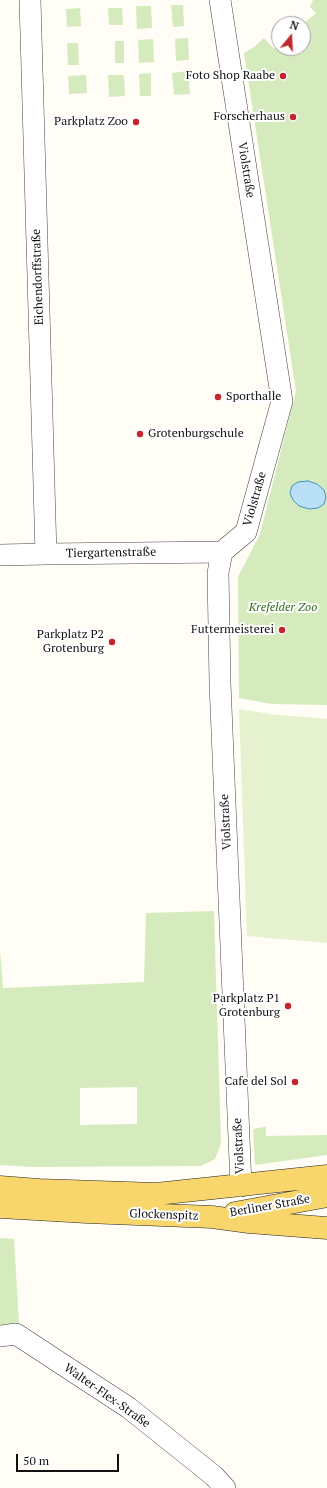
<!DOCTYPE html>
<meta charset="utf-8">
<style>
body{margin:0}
#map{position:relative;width:327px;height:1488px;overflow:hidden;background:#fffdf5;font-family:"PT Serif",serif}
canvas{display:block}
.north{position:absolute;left:271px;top:16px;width:40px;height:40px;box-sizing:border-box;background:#fff;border:1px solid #a0a0a0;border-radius:50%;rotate:18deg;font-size:11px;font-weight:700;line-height:16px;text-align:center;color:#111}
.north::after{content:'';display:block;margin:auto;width:14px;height:18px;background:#c4262e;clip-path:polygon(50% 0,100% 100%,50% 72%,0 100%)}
.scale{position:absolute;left:16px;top:1454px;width:103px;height:18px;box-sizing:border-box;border:2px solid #111;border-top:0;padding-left:5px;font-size:12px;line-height:14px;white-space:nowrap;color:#111;-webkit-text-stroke:3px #fff;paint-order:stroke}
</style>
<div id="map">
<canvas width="327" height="1488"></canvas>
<div class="north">N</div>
<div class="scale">50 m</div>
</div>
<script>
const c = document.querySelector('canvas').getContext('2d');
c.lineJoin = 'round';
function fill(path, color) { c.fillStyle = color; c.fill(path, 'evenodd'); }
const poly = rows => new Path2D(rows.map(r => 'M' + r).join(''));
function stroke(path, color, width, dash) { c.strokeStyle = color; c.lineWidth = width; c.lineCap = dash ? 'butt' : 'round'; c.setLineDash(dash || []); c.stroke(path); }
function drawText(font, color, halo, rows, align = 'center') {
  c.font = font + ' "PT Serif",serif'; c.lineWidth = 4; c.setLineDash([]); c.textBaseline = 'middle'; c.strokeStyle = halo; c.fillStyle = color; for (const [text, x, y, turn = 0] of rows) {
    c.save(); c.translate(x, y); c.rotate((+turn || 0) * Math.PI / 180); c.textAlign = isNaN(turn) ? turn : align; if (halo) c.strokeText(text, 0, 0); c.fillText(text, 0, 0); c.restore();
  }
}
const green = poly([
 [313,0,327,0,327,705,272,704,239,698,238,577,260,534,296,391,244,53,254,47,264,38,274,49,279,44,279,48,303,48,303,24,316,13,310,7],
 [171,5,183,5,184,26,173,27],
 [136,6,151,6,152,28,137,29],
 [80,8,81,26,67,27,66,9],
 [108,8,122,8,123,25,109,25],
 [188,38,189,60,176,61,175,39],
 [153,39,154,62,139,63,138,40],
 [115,41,124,41,124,63,115,63],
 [67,43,78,43,79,65,68,65],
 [188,71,190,94,174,95,172,73],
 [151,73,151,96,140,96,139,74],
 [86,75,87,93,69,94,68,76],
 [108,75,124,75,125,96,109,97],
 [214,911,221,1144,215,1159,201,1166,32,1167,0,1165,0,949,3,988,144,982,146,913],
 [137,1087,137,1124,80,1125,80,1088],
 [266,1127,266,1136,327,1135,327,1155,255,1165,253,1130,257,1128],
 [0,1238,14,1239,19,1324,0,1325]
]);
const pitch = poly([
 [239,709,270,714,327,719,327,943,247,936]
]);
const water = poly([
 [308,481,317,484,324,490,326,497,324,504,318,508,309,509,299,506,293,500,290,493,292,486,298,482,308,481]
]);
const minor = poly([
 [30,0,46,554],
 [220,0,282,401,246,532,222,552,218,573,220,683,241,1186],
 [0,555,46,554,222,552],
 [0,1336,16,1334,129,1408,214,1476,225,1488]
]);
const major = poly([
 [0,1187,39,1190,156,1194,327,1176],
 [0,1207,87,1212,212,1217,249,1222,327,1228],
 [235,1213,327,1196]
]);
const markers = [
 [283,76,4,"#c4262e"],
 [293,117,4,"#c4262e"],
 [136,122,4,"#c4262e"],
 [218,397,4,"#c4262e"],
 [140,434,4,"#c4262e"],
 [282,630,4,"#c4262e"],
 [112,642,4,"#c4262e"],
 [288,1006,4,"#c4262e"],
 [295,1082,4,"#c4262e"]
];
const poiNames = [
 ["Foto Shop Raabe",275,76],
 ["Forscherhaus",285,117],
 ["Parkplatz Zoo",128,122],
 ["Sporthalle",226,397,"left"],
 ["Grotenburgschule",148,434,"left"],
 ["Futtermeisterei",274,630],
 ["Parkplatz P2",104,635],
 ["Grotenburg",104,649],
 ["Parkplatz P1",280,999],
 ["Grotenburg",280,1013],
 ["Cafe del Sol",287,1082]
];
const streetNames = [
 ["Violstraße",246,170,81],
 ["Eichendorffstraße",38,277,-92],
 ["Violstraße",255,499,-74],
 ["Tiergartenstraße",111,553,-1],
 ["Violstraße",226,822,-93],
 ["Violstraße",239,1146,-93],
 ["Berliner Straße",270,1206,-10],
 ["Glockenspitz",164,1215,2],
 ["Walter-Flex-Straße",107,1396,35]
];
const parkNames = [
 ["Krefelder Zoo",283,608]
];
fill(green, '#d5ebbd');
fill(pitch, '#e6f2cf');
fill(water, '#b9e0f7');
stroke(water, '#3f96cf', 1);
stroke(minor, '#444', 22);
stroke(major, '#222', 23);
stroke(minor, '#fff', 21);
stroke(major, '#f9d66b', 22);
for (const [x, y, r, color] of markers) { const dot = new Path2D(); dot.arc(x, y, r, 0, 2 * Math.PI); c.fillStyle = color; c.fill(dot); stroke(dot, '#fff', 1.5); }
drawText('12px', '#111', '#fff', poiNames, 'right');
drawText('12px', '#111', '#fff', streetNames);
drawText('italic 12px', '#2f6b1f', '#fff', parkNames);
</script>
